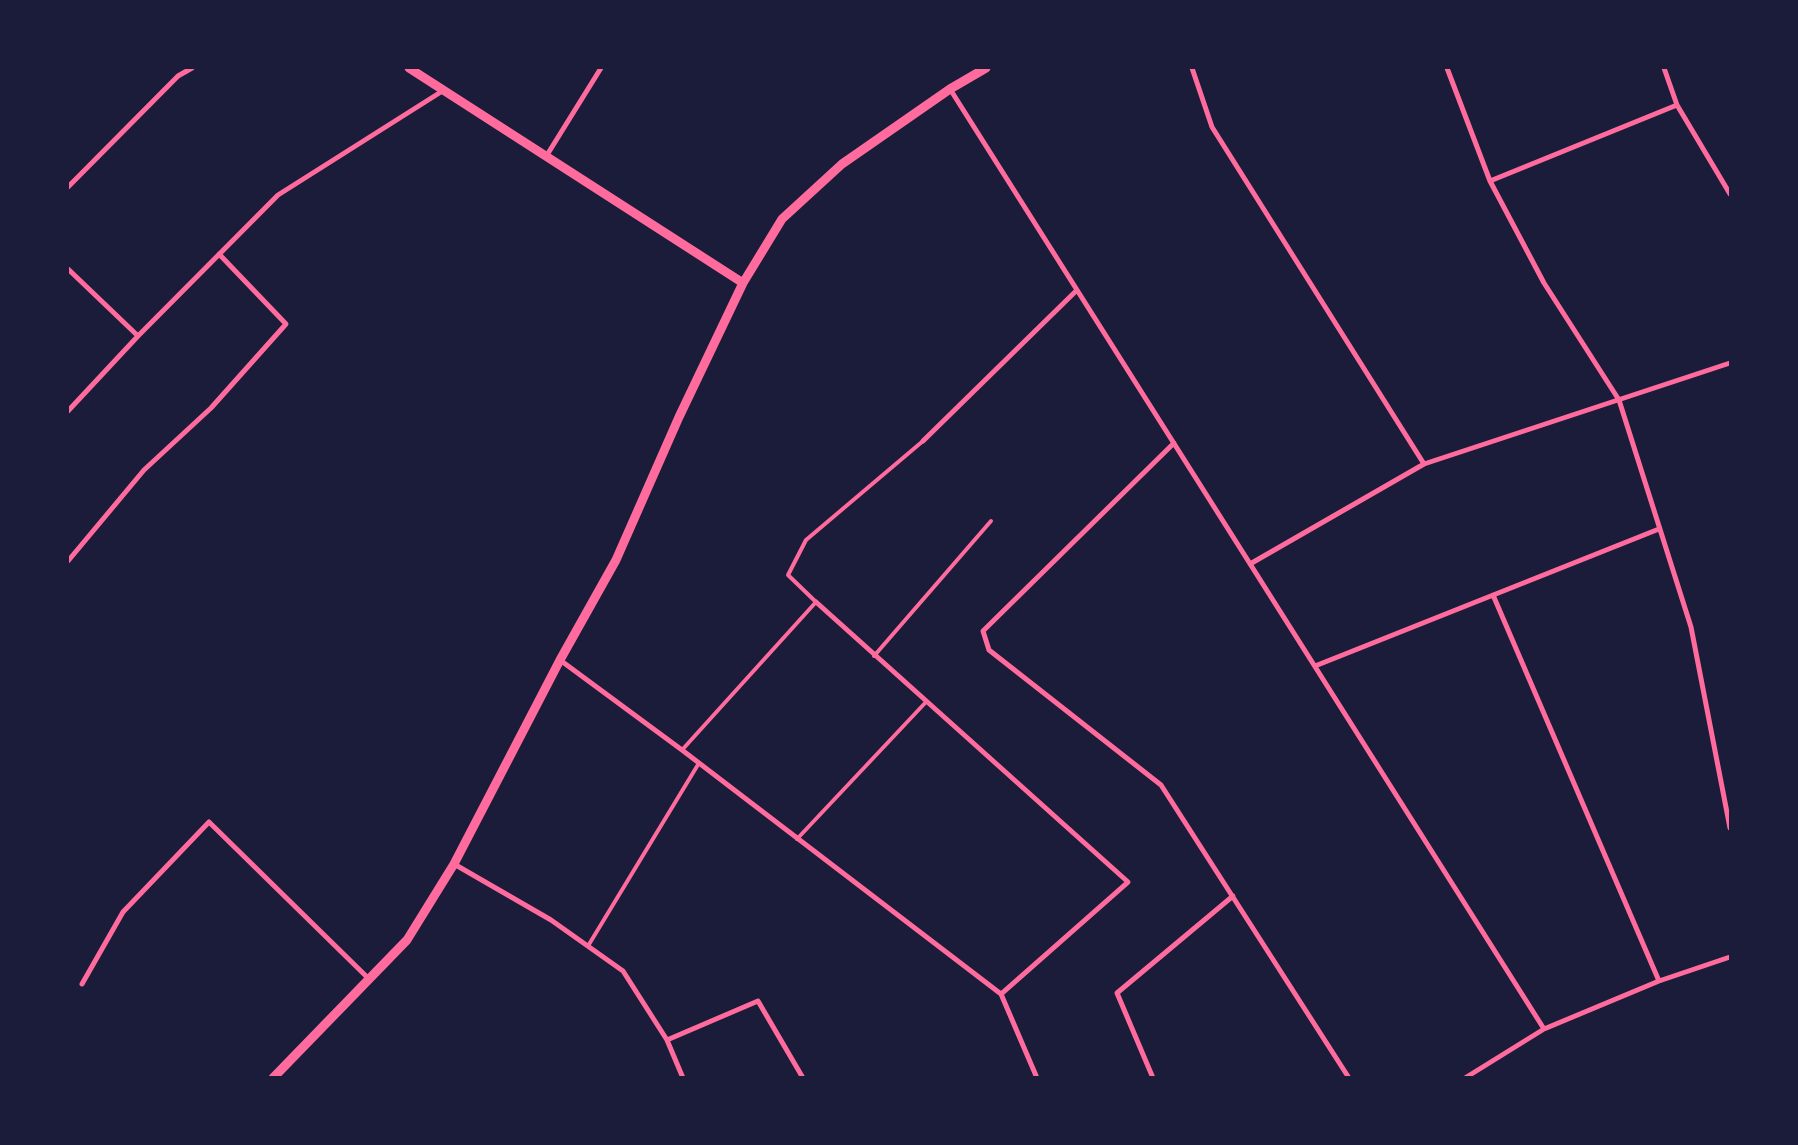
<!DOCTYPE html>
<style>
body{margin:0}
#map{position:relative;width:1798px;height:1145px;overflow:hidden;background:#1b1b3a;font-family:"Times New Roman",serif}
canvas{display:block}
.frame{position:absolute;inset:0;border:69px solid #1b1b3a;pointer-events:none}
</style>
<div id="map">
<canvas width="1798" height="1145"></canvas>
<div class="frame"></div>
</div>
<script>
const c = document.querySelector('canvas').getContext('2d');
c.lineJoin = 'round';
const poly = rows => new Path2D(rows.map(r => 'M' + r).join(''));
function stroke(path, color, width, dash) { c.strokeStyle = color; c.lineWidth = width; c.lineCap = dash ? 'butt' : 'round'; c.setLineDash(dash || []); c.stroke(path); }
const service = poly([
 [874,656,991,521],
 [682,750,816,602,788,575,806,540,923,441],
 [797,839,926,702],
 [588,946,699,763]
]);
const minor = poly([
 [1192,68,1212,127,1424,464],
 [1447,68,1490,181,1544,283,1619,400,1691,627,1730,828],
 [1664,68,1677,105,1730,194],
 [950,89,1544,1029],
 [547,155,601,68],
 [1490,181,1677,105],
 [68,187,178,76,192,68],
 [68,269,138,336],
 [68,411,138,336,278,195,444,90],
 [923,441,1077,290],
 [1174,443,983,631,989,650,1161,785,1349,1078],
 [68,561,144,470,211,408,286,324,219,254],
 [1250,564,1424,464,1730,363],
 [1493,595,1659,981],
 [816,602,1128,882,1001,994],
 [560,660,682,750,1001,994,1037,1078],
 [1315,666,1659,529],
 [454,864,551,920,623,971,667,1040,683,1078],
 [82,984,123,912,209,822,369,979],
 [667,1040,758,1001,803,1078],
 [1153,1078,1117,993,1233,896],
 [1465,1078,1544,1029,1659,981,1730,957]
]);
const tertiary = poly([
 [409,68,743,283],
 [273,1078,407,940,454,864,560,660,616,560,679,417,743,283,782,219,842,164,950,89,986,68]
]);
stroke(service, '#ff6b9d', 4);
stroke(minor, '#ff6b9d', 5);
stroke(tertiary, '#ff6b9d', 9);
</script>
